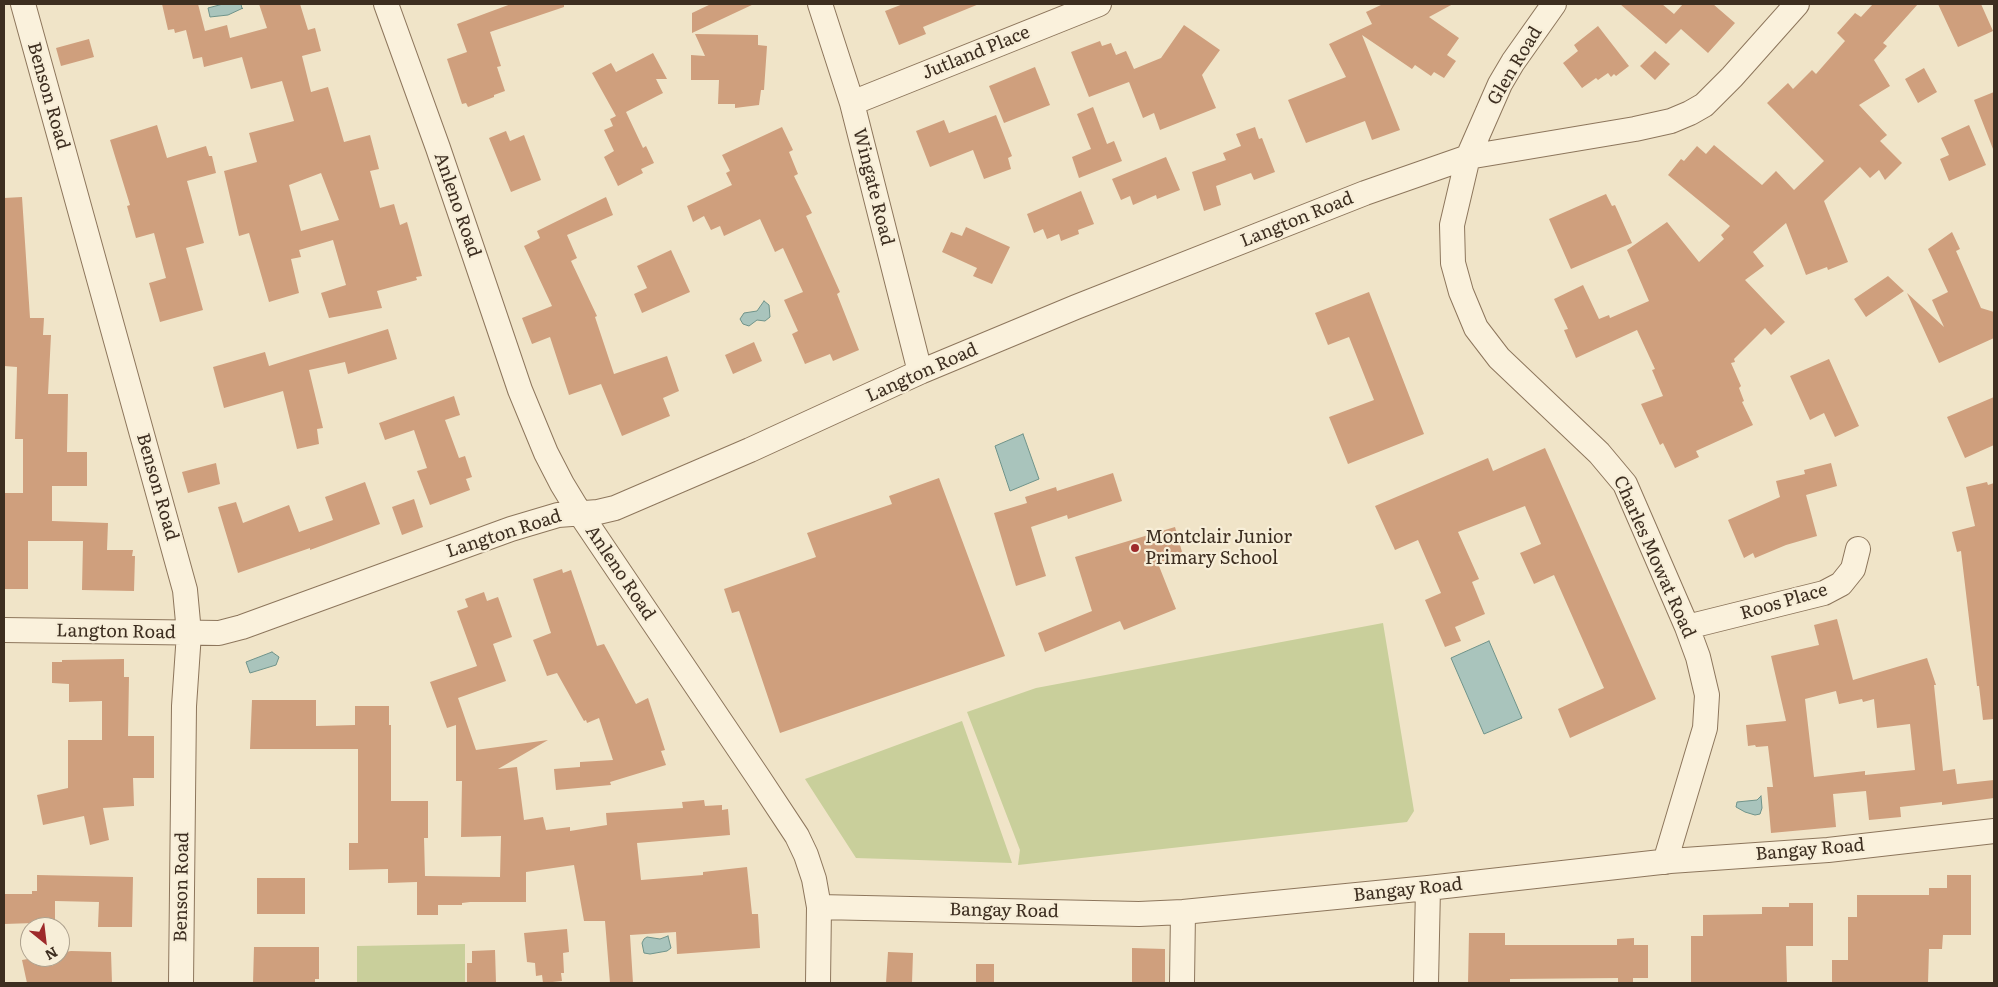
<!DOCTYPE html>
<style>
body{margin:0}
#map{position:relative;width:1998px;height:987px;overflow:hidden;background:#f0e4c8;font-family:Literata,serif}
canvas{display:block}
.frame{position:absolute;inset:0;border:5px solid #3d2e20;pointer-events:none}
.north{position:absolute;left:20px;top:917px;width:50px;height:50px;box-sizing:border-box;background:#f7eed8;border:1px solid #ada18e;border-radius:50%;rotate:151deg;font-size:14px;font-weight:700;line-height:20px;text-align:center;color:#3d2e20}
.north::after{content:'';display:block;margin:auto;width:18px;height:22px;background:#9e2a2b;clip-path:polygon(50% 0,100% 100%,50% 72%,0 100%)}
</style>
<div id="map">
<canvas width="1998" height="987"></canvas>
<div class="frame"></div>
<div class="north">N</div>
</div>
<script>
const c = document.querySelector('canvas').getContext('2d');
c.lineJoin = 'round';
function fill(path, color) { c.fillStyle = color; c.fill(path, 'evenodd'); }
const poly = rows => new Path2D(rows.map(r => 'M' + r).join(''));
function stroke(path, color, width, dash) { c.strokeStyle = color; c.lineWidth = width; c.lineCap = dash ? 'butt' : 'round'; c.setLineDash(dash || []); c.stroke(path); }
function drawText(font, color, halo, rows, align = 'center') {
  c.font = font + ' Literata,serif'; c.lineWidth = 4.5; c.setLineDash([]); c.textBaseline = 'middle'; c.strokeStyle = halo; c.fillStyle = color; for (const [text, x, y, turn = 0] of rows) {
    c.save(); c.translate(x, y); c.rotate((+turn || 0) * Math.PI / 180); c.textAlign = isNaN(turn) ? turn : align; if (halo) c.strokeText(text, 0, 0); c.fillText(text, 0, 0); c.restore();
  }
}
const green = poly([
 [1383,623,1414,811,1407,822,1018,865,1020,850,967,712,1036,688],
 [962,721,1012,863,856,858,805,779],
 [465,944,465,983,357,983,357,946]
]);
const water = poly([
 [223,4,241,4,242,9,243,8,228,15,210,17,208,8,223,4],
 [764,301,769,305,770,317,765,321,757,320,749,326,743,324,740,319,744,313,757,311,764,301],
 [1023,434,1039,479,1010,491,995,446,1023,434],
 [1489,641,1522,718,1484,734,1451,658,1489,641],
 [272,652,279,657,276,665,250,673,246,662,272,652],
 [1761,796,1762,808,1760,814,1755,815,1745,812,1736,807,1737,802,1757,800,1761,796],
 [668,936,671,948,667,951,650,954,644,953,642,943,644,939,647,937,660,939,668,936]
]);
const building = poly([
 [162,4,198,4,205,31,227,25,230,38,267,28,259,4,300,4,308,30,315,28,321,51,302,56,311,92,328,87,344,142,370,135,379,169,370,171,380,208,394,204,400,225,407,222,422,276,416,277,417,280,377,291,382,308,329,318,321,293,346,285,333,240,299,250,301,257,291,259,299,293,269,302,249,233,239,236,224,171,257,162,249,133,294,121,282,81,251,89,242,57,204,67,202,57,193,59,186,30,175,33,174,29,168,30],
 [321,173,339,220,301,231,289,185],
 [511,4,564,4,564,7,490,32,501,66,497,67,505,91,494,95,494,97,468,107,466,103,462,104,447,59,467,52,457,24],
 [711,4,754,4,692,33,692,13],
 [903,4,979,4,923,27,926,34,899,45,885,11],
 [1383,4,1453,4,1429,17,1459,38,1447,55,1456,61,1444,78,1434,72,1431,76,1415,65,1412,69,1362,35,1400,130,1372,140,1365,121,1306,143,1288,100,1346,77,1329,44,1372,24,1366,12],
 [1620,4,1662,4,1674,14,1683,4,1713,4,1735,23,1708,53,1681,29,1666,44],
 [1873,4,1918,4,1883,43,1887,46,1874,60,1890,86,1859,105,1887,135,1880,141,1902,163,1885,180,1879,170,1870,178,1860,167,1824,201,1848,262,1828,270,1827,267,1806,275,1786,223,1753,252,1764,266,1745,280,1785,322,1771,335,1765,328,1734,359,1735,362,1731,363,1741,386,1739,388,1744,401,1742,402,1753,425,1696,451,1699,457,1675,468,1663,443,1660,445,1641,404,1663,396,1652,370,1655,369,1637,330,1576,358,1564,330,1568,329,1554,299,1583,285,1599,319,1609,315,1610,318,1649,301,1627,250,1667,222,1699,262,1724,239,1721,235,1730,226,1668,175,1681,159,1684,161,1697,146,1706,154,1714,145,1762,185,1776,171,1794,190,1824,161,1767,103,1788,83,1793,89,1812,70,1816,74,1845,41,1837,33,1855,13,1861,17],
 [1938,4,1981,4,1993,31,1958,47],
 [1184,25,1220,50,1202,75,1216,108,1160,130,1154,113,1143,118,1129,82,1089,97,1071,52,1100,41,1102,46,1111,43,1116,55,1126,51,1134,69,1161,58],
 [1598,26,1629,66,1616,76,1614,74,1611,77,1608,73,1598,80,1596,78,1582,88,1563,63,1578,51,1574,45],
 [695,34,758,35,758,45,767,46,764,90,761,90,759,105,735,108,735,104,718,104,719,80,691,80,691,55,705,56],
 [89,39,94,57,61,66,56,48],
 [1655,51,1670,64,1655,80,1640,66],
 [653,53,667,79,656,79,663,93,626,112,643,148,646,146,654,163,641,169,643,173,618,186,604,157,614,151,604,130,613,126,610,119,616,116,592,73,611,63,616,72],
 [1035,67,1050,105,1004,123,989,86],
 [1924,68,1937,92,1918,103,1905,79],
 [1994,92,1994,149,1993,149,1974,100],
 [1093,107,1107,144,1114,141,1122,161,1079,178,1072,157,1091,149,1077,114],
 [996,115,1012,156,1008,158,1011,169,984,179,973,150,930,167,916,131,944,120,949,133],
 [157,125,167,158,206,146,209,156,212,156,216,173,187,181,204,243,186,248,203,310,160,322,149,283,166,278,154,233,136,238,127,206,130,205,110,140],
 [1969,125,1986,165,1949,181,1940,159,1949,155,1941,138],
 [782,127,793,150,789,152,798,174,794,176,812,213,806,216,840,292,837,294,859,350,833,361,830,354,805,364,792,334,798,331,784,300,803,292,783,248,775,252,760,219,724,236,720,226,711,230,704,216,693,222,687,206,732,185,726,173,730,171,722,155],
 [1255,127,1259,139,1262,138,1275,172,1254,180,1251,173,1216,186,1221,205,1204,211,1192,172,1226,160,1223,153,1241,146,1236,134],
 [506,131,510,141,524,135,541,180,511,192,489,138],
 [1166,157,1180,190,1157,199,1156,195,1133,205,1130,196,1121,200,1112,179],
 [1081,191,1094,224,1078,230,1079,234,1061,241,1059,234,1047,239,1043,229,1034,233,1027,214],
 [1606,194,1612,206,1615,205,1632,243,1571,269,1549,219],
 [22,197,30,318,44,318,43,335,51,335,48,394,68,394,67,452,87,452,87,486,52,486,52,521,108,523,107,550,133,550,132,556,135,556,134,591,82,590,83,541,28,541,28,589,4,589,4,493,23,493,23,439,15,439,17,367,4,366,4,198],
 [606,197,613,215,567,235,577,258,571,261,597,316,595,317,614,374,667,356,679,391,663,398,670,416,622,436,601,384,569,395,550,337,532,344,522,318,552,306,524,246,540,238,537,231],
 [966,227,1010,247,992,284,973,276,977,268,942,252,951,232,962,236],
 [1952,232,1960,249,1956,251,1981,308,1994,312,1994,338,1939,363,1907,293,1944,327,1932,300,1948,292,1928,249],
 [671,250,690,292,642,313,634,294,647,288,637,266],
 [1888,276,1904,291,1866,317,1854,299],
 [1369,292,1424,434,1348,464,1329,417,1374,400,1349,337,1328,345,1315,313],
 [388,329,397,359,348,374,345,362,309,370,323,428,317,429,319,444,297,449,283,391,224,408,213,367,265,352,269,366],
 [754,342,762,361,733,374,725,355],
 [1829,359,1859,426,1835,437,1824,413,1810,420,1790,376],
 [454,396,460,415,445,420,459,458,465,456,472,477,466,479,470,490,430,505,417,471,427,468,414,430,385,440,379,423],
 [1994,397,1994,445,1965,458,1947,417],
 [1545,448,1656,699,1570,738,1558,709,1604,688,1554,575,1534,584,1520,553,1541,544,1525,506,1458,532,1479,579,1472,582,1485,614,1455,627,1461,641,1445,647,1425,600,1441,593,1418,540,1395,550,1375,506,1488,458,1493,471],
 [216,463,220,484,188,493,182,472],
 [1831,463,1837,486,1806,495,1817,536,1786,545,1755,558,1753,553,1744,558,1728,520,1780,497,1776,481,1805,474,1804,470],
 [1113,473,1122,501,1068,519,1067,515,1031,527,1046,576,1016,586,994,513,1027,503,1025,497,1056,487,1057,491],
 [939,478,1005,656,780,733,739,611,732,613,724,589,816,557,807,533,892,504,889,496],
 [365,482,380,524,310,550,310,548,238,573,218,507,236,502,243,523,289,505,299,532,333,520,325,497],
 [1987,482,1988,485,1994,483,1994,719,1983,720,1979,686,1977,686,1961,551,1957,552,1952,532,1975,526,1966,487],
 [414,499,423,527,402,535,392,507],
 [1175,527,1184,559,1159,566,1176,609,1124,630,1120,621,1045,652,1038,633,1092,611,1075,557],
 [562,569,563,573,571,570,597,646,604,644,636,704,648,698,665,750,661,751,666,765,610,782,611,785,556,790,554,769,580,767,580,762,613,760,599,718,587,723,586,720,584,721,557,673,547,676,533,640,551,633,533,579],
 [484,592,487,601,498,597,512,637,493,644,506,681,458,698,476,750,548,740,498,769,517,767,524,820,543,817,546,830,570,827,570,831,607,825,606,813,683,808,682,802,704,800,705,806,722,805,722,810,728,809,730,835,637,843,641,880,703,875,703,872,747,867,752,914,758,914,760,948,677,954,676,932,630,935,633,983,610,983,605,921,584,921,574,865,526,872,526,902,470,902,462,903,462,905,438,905,438,915,417,915,417,882,388,883,388,869,349,870,349,843,358,843,358,749,250,749,252,700,316,700,316,726,355,725,355,706,389,706,389,725,391,725,391,801,428,801,428,838,424,838,425,876,500,877,501,836,461,837,462,781,456,781,456,725,447,728,430,682,477,666,457,611,468,607,465,599],
 [1837,619,1853,680,1927,658,1936,685,1934,685,1943,771,1955,769,1957,784,1994,780,1994,798,1942,805,1942,802,1900,807,1901,817,1869,820,1866,791,1833,794,1836,827,1771,833,1767,787,1773,787,1768,746,1756,747,1755,745,1748,746,1746,725,1786,721,1771,656,1819,645,1814,625],
 [1836,691,1839,704,1862,699,1863,702,1874,699,1877,728,1910,724,1915,770,1865,775,1865,771,1814,777,1805,699],
 [124,659,124,677,129,677,128,736,154,736,154,778,133,778,134,806,103,808,109,840,90,845,84,816,43,825,37,795,68,788,68,740,102,740,102,701,69,702,69,684,52,683,52,662,62,662,62,660],
 [37,875,133,877,132,927,98,927,99,902,55,901,55,927,34,927,34,923,4,924,4,894,32,894,32,891,37,891],
 [1947,875,1971,875,1971,935,1943,935,1942,949,1929,949,1928,983,1832,983,1832,960,1848,960,1848,917,1857,917,1857,895,1929,895,1929,888,1947,888],
 [257,878,305,878,305,914,257,914],
 [1789,903,1813,903,1813,946,1786,946,1787,983,1691,983,1691,936,1703,936,1703,915,1762,914,1762,907,1789,907],
 [567,929,569,952,563,953,564,973,561,973,562,981,543,983,542,975,536,976,535,963,527,962,524,933],
 [1469,933,1505,933,1505,945,1617,945,1617,939,1634,938,1634,945,1648,945,1648,978,1633,978,1633,983,1618,983,1618,978,1510,979,1510,983,1468,983],
 [254,947,319,947,319,979,315,979,315,983,253,983],
 [1132,948,1165,949,1165,983,1132,983],
 [495,950,496,983,467,983,467,963,472,963,472,951],
 [71,951,111,952,112,983,27,983,22,960,39,957,60,957,60,953],
 [888,952,913,953,912,983,886,983],
 [976,964,994,964,994,983,976,983]
]);
const street = poly([
 [23,4,185,590,189,633,184,706,181,983],
 [386,4,438,148,520,390,546,453,562,484,579,512,758,777,797,836,806,855,814,879,819,907,818,983],
 [820,4,852,103,920,372],
 [1554,4,1513,62,1500,84,1468,157,1452,225,1453,263,1461,292,1476,328,1499,358,1599,453,1625,484,1687,627,1698,657,1707,695,1705,728,1665,862],
 [852,103,1099,4],
 [1687,627,1824,593,1841,584,1853,569,1858,549],
 [4,630,219,633,242,627,511,529,558,515,598,512,615,508,750,450,920,372,1076,307,1365,193,1468,157,1635,129,1671,121,1690,113,1704,105,1732,77,1797,4],
 [819,907,1139,914,1183,912,1428,888,1670,861,1828,850,1994,831],
 [1182,983,1183,912],
 [1426,983,1428,888]
]);
const markers = [
 [1135,548,5,"#9e2a2b"]
];
const streetNames = [
 ["Jutland Place",976,53,-22],
 ["Glen Road",1515,66,-59],
 ["Benson Road",48,96,74],
 ["Wingate Road",873,187,76],
 ["Anleno Road",457,205,71],
 ["Langton Road",1297,220,-22],
 ["Langton Road",922,373,-24],
 ["Benson Road",157,487,74],
 ["Langton Road",504,534,-18],
 ["Charles Mowat Road",1654,557,66],
 ["Anleno Road",620,573,56],
 ["Roos Place",1784,602,-16],
 ["Langton Road",116,632,1],
 ["Bangay Road",1810,850,-5],
 ["Benson Road",182,887,-89],
 ["Bangay Road",1408,890,-6],
 ["Bangay Road",1004,911,1]
];
const poiNames = [
 ["Montclair Junior",1145,538],
 ["Primary School",1145,559]
];
fill(green, '#c9cf9b');
fill(water, '#a9c4bc');
stroke(water, '#6f938a', 1);
fill(building, '#cf9f7d');
stroke(street, '#8d765c', 26);
stroke(street, '#faf1dc', 24);
for (const [x, y, r, color] of markers) { const dot = new Path2D(); dot.arc(x, y, r, 0, 2 * Math.PI); c.fillStyle = color; c.fill(dot); stroke(dot, '#f7eed8', 2); }
drawText('18px', '#3d2e20', '#f7eed8', streetNames);
drawText('18px', '#3d2e20', '#f7eed8', poiNames, 'left');
</script>
